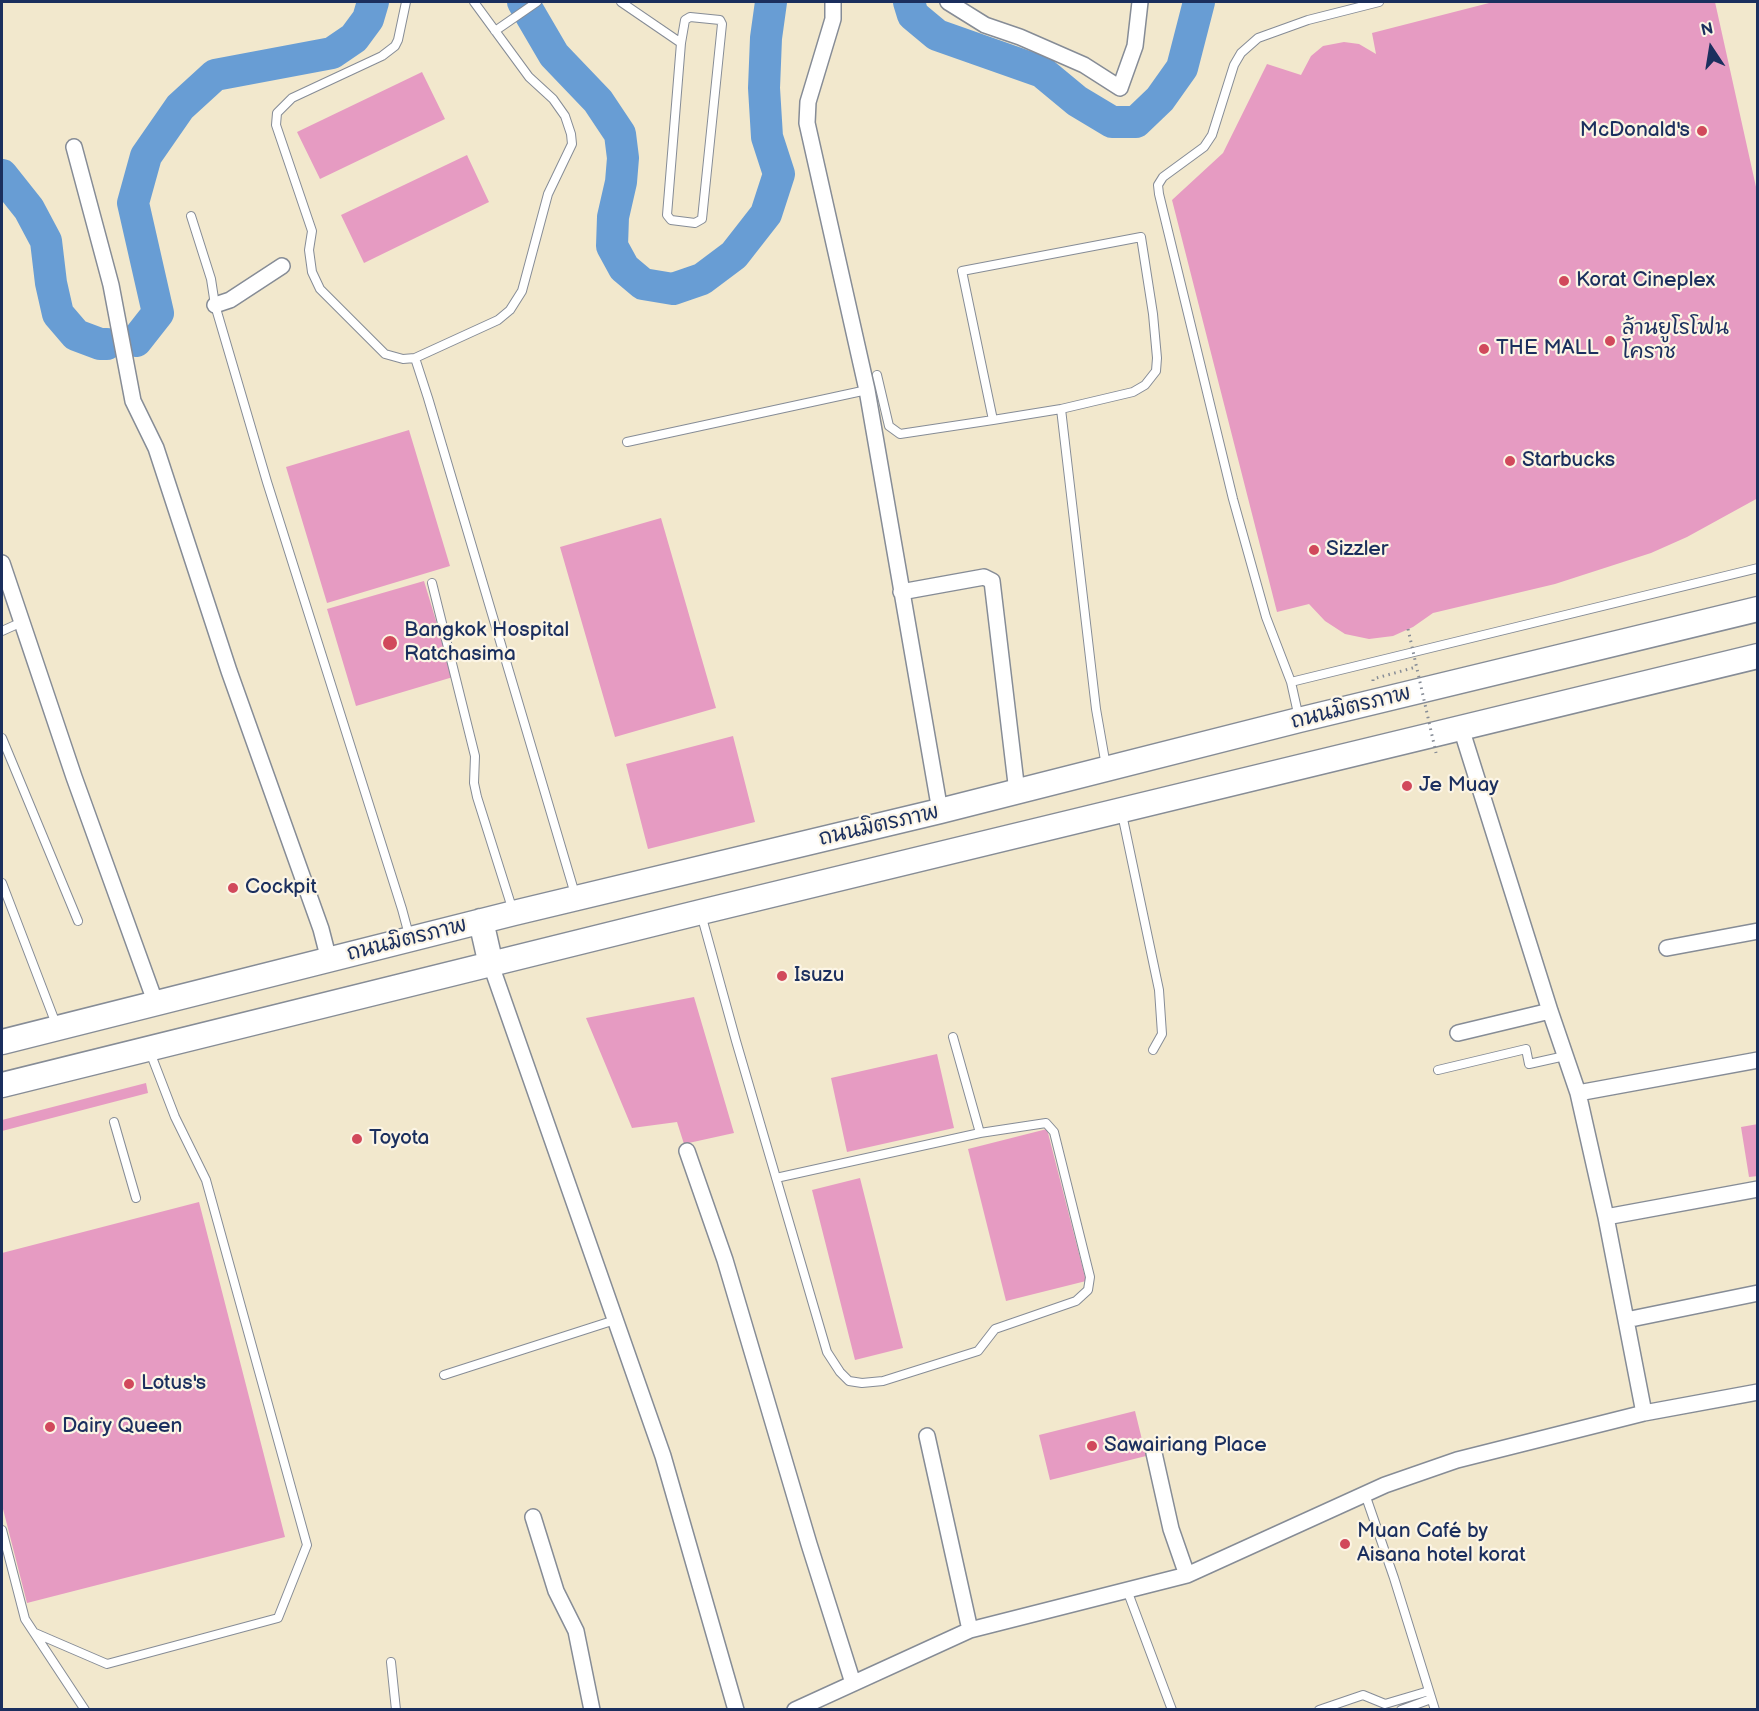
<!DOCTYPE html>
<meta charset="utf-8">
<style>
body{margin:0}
#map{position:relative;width:1759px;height:1711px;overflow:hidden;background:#f2e8cd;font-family:"Balsamiq Sans",sans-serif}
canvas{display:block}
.frame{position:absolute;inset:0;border:3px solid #1b2f5e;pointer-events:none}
.north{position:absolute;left:1681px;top:18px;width:60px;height:60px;-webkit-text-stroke:4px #fcf5e5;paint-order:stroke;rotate:348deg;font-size:16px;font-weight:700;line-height:24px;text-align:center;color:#1b2f5e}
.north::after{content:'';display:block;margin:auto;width:21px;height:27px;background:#1b2f5e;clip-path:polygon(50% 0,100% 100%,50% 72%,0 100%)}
</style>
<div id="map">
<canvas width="1759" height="1711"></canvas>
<div class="frame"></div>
<div class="north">N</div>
</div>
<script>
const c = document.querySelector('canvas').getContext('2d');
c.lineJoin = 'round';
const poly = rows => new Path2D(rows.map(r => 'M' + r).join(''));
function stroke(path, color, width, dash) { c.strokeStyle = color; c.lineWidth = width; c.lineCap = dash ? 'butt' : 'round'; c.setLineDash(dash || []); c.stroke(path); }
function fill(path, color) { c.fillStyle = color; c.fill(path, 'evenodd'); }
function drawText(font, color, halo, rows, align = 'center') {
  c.font = font + ' "Balsamiq Sans","Playpen Sans Thai",sans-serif'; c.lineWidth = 4.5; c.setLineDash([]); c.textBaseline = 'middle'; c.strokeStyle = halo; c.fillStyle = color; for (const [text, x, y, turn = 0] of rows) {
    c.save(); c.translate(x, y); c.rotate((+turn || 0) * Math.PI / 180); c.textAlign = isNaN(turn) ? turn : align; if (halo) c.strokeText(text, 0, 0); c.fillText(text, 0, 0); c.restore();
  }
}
const river = poly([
 [523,2,554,55,598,101,620,134,623,158,621,182,613,217,612,246,624,268,643,284,673,289,702,279,734,255,766,214,779,174,767,137,764,88,766,38,771,2],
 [909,2,913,15,937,35,1042,72,1077,101,1112,122,1136,122,1160,99,1182,68,1199,2],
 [2,175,29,209,46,241,51,283,58,314,76,335,100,344,107,344],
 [136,341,158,313,133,203,146,156,180,107,215,75,332,53,354,38,368,19,373,2]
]);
const building = poly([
 [1493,2,1715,2,1758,196,1758,498,1687,537,1651,553,1555,584,1433,613,1413,627,1393,636,1369,639,1345,634,1325,621,1309,604,1277,612,1172,200,1223,153,1267,64,1301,75,1311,56,1323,46,1344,42,1359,44,1376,54,1372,33],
 [422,72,445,119,320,179,297,132],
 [467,155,489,202,364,263,341,215],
 [409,430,450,566,327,603,286,467],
 [661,518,716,708,615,737,560,547],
 [424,581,453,677,356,706,327,609],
 [733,736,755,822,648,849,626,764],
 [694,997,734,1133,684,1144,677,1122,632,1128,586,1018],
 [937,1054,954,1128,847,1152,831,1078],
 [146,1083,148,1093,2,1131,2,1120],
 [1758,1124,1758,1176,1749,1177,1741,1127],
 [1047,1129,1086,1281,1006,1301,968,1149],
 [860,1178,903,1348,855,1360,812,1190],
 [199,1202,285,1537,27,1603,2,1505,2,1253],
 [1135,1411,1146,1456,1050,1480,1039,1435]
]);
const path = poly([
 [1373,681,1373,679,1416,667]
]);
const service = poly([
 [406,2,398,40,395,46,382,56,292,98,277,113,276,125,312,231,309,250,312,272,320,289,385,354,403,359,415,358,498,320,510,310,522,291,548,194,572,144,571,134,565,116,553,99,529,77,474,2],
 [621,2,681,43,667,215,671,220,695,223,702,219,722,24,720,20,690,17,685,20,681,43],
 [495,31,537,2],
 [191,216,211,279,215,305,267,482,402,909,409,935],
 [415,358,428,398,575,894],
 [877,375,889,426,900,434,993,420],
 [1061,409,1133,392,1145,385,1156,371,1157,358,1153,314,1141,237,962,271,993,420,1061,409,1096,709,1106,766],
 [627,442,867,390],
 [432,583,475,756,474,783,477,797,513,911],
 [2,631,22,622],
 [1291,682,1758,568],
 [1299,718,1291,682,1266,617,1233,499,1159,194,1158,185,1163,177,1204,147,1212,135,1234,65,1241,53,1258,38,1308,20,1379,2],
 [2,738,78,921],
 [1122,814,1159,990,1162,1034,1153,1050],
 [2,883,56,1024],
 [701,914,736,1041,827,1352,840,1372,849,1381,862,1383,883,1381,978,1351,995,1329,1076,1301,1088,1290,1090,1277,1054,1132,1046,1123,980,1133,953,1037],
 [1438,1070,1526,1049,1529,1064,1565,1056],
 [114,1122,136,1198],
 [776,1178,980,1133],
 [444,1375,615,1320],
 [1365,1494,1394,1578,1435,1710],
 [2,1530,25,1619,85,1710],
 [1127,1590,1172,1710],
 [35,1633,107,1664,278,1618,307,1545,206,1180,175,1117,150,1052],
 [391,1662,396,1710],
 [1319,1710,1363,1695,1385,1704,1429,1691],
 [1401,1710,1431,1699]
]);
const minor = poly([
 [833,2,833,19,808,102,807,123,867,390,940,811],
 [948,2,985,25,1020,37,1084,65,1120,88,1135,46,1140,2],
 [74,147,111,285,133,401,156,448,229,671,321,929,329,960],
 [215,305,230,300,282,266],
 [2,563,74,777,156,1004],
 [901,592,984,577,992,581,1017,792],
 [1461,728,1550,1011,1578,1093,1606,1217,1644,1413],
 [1667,948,1758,931],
 [491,965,663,1456,736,1710],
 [1458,1033,1550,1011],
 [1578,1093,1758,1060],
 [687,1151,725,1260,809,1544,853,1683],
 [1606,1217,1758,1189],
 [1626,1320,1758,1293],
 [927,1436,970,1630],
 [1154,1453,1171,1529,1187,1575],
 [533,1517,556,1591,576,1631,592,1710],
 [795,1710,970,1630,1187,1575,1385,1485,1457,1460,1644,1413,1758,1392]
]);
const trunk = poly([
 [481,921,491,965],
 [2,1042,514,913,940,811,1299,720,1758,609],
 [2,1085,701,912,1758,656]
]);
const pathBridge = poly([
 [1408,629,1436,753]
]);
const markers = [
 [1702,131,6,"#d1495b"],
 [1564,281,6,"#d1495b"],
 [1610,341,6,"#d1495b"],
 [1484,349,6,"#d1495b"],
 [1510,461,6,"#d1495b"],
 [1314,550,6,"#d1495b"],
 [390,643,8,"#d1495b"],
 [1407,786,6,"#d1495b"],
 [233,888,6,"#d1495b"],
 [782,976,6,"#d1495b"],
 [357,1139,6,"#d1495b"],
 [129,1384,6,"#d1495b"],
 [50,1427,6,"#d1495b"],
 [1092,1446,6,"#d1495b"],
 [1345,1544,6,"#d1495b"]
];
const poiNames = [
 ["McDonald's",1690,131,"right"],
 ["Korat Cineplex",1576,281],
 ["ล้านยูโรโฟน",1622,329],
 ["โคราช",1622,353],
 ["THE MALL",1496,349],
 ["Starbucks",1522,461],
 ["Sizzler",1326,550],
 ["Bangkok Hospital",404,631],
 ["Ratchasima",404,655],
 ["Je Muay",1419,786],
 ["Cockpit",245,888],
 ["Isuzu",794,976],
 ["Toyota",369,1139],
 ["Lotus's",141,1384],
 ["Dairy Queen",62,1427],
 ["Sawairiang Place",1104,1446],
 ["Muan Café by",1357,1532],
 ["Aisana hotel korat",1357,1556]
];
const streetNames = [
 ["ถนนมิตรภาพ",1351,708,-14],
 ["ถนนมิตรภาพ",879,826,-13],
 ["ถนนมิตรภาพ",407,940,-14]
];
stroke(river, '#689dd4', 32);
fill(building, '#e69bc2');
stroke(service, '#868c96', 10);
stroke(minor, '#868c96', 18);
stroke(trunk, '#868c96', 27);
stroke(path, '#868c96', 3, [1.5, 4.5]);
stroke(service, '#fff', 8);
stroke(minor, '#fff', 15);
stroke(trunk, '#fff', 24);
stroke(pathBridge, '#868c96', 3, [1.5, 4.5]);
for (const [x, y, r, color] of markers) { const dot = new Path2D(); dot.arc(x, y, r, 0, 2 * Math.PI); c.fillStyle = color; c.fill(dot); stroke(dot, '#fcf5e5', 2); }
drawText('21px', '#1b2f5e', '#fcf5e5', poiNames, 'left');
drawText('21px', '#1b2f5e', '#fcf5e5', streetNames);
</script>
